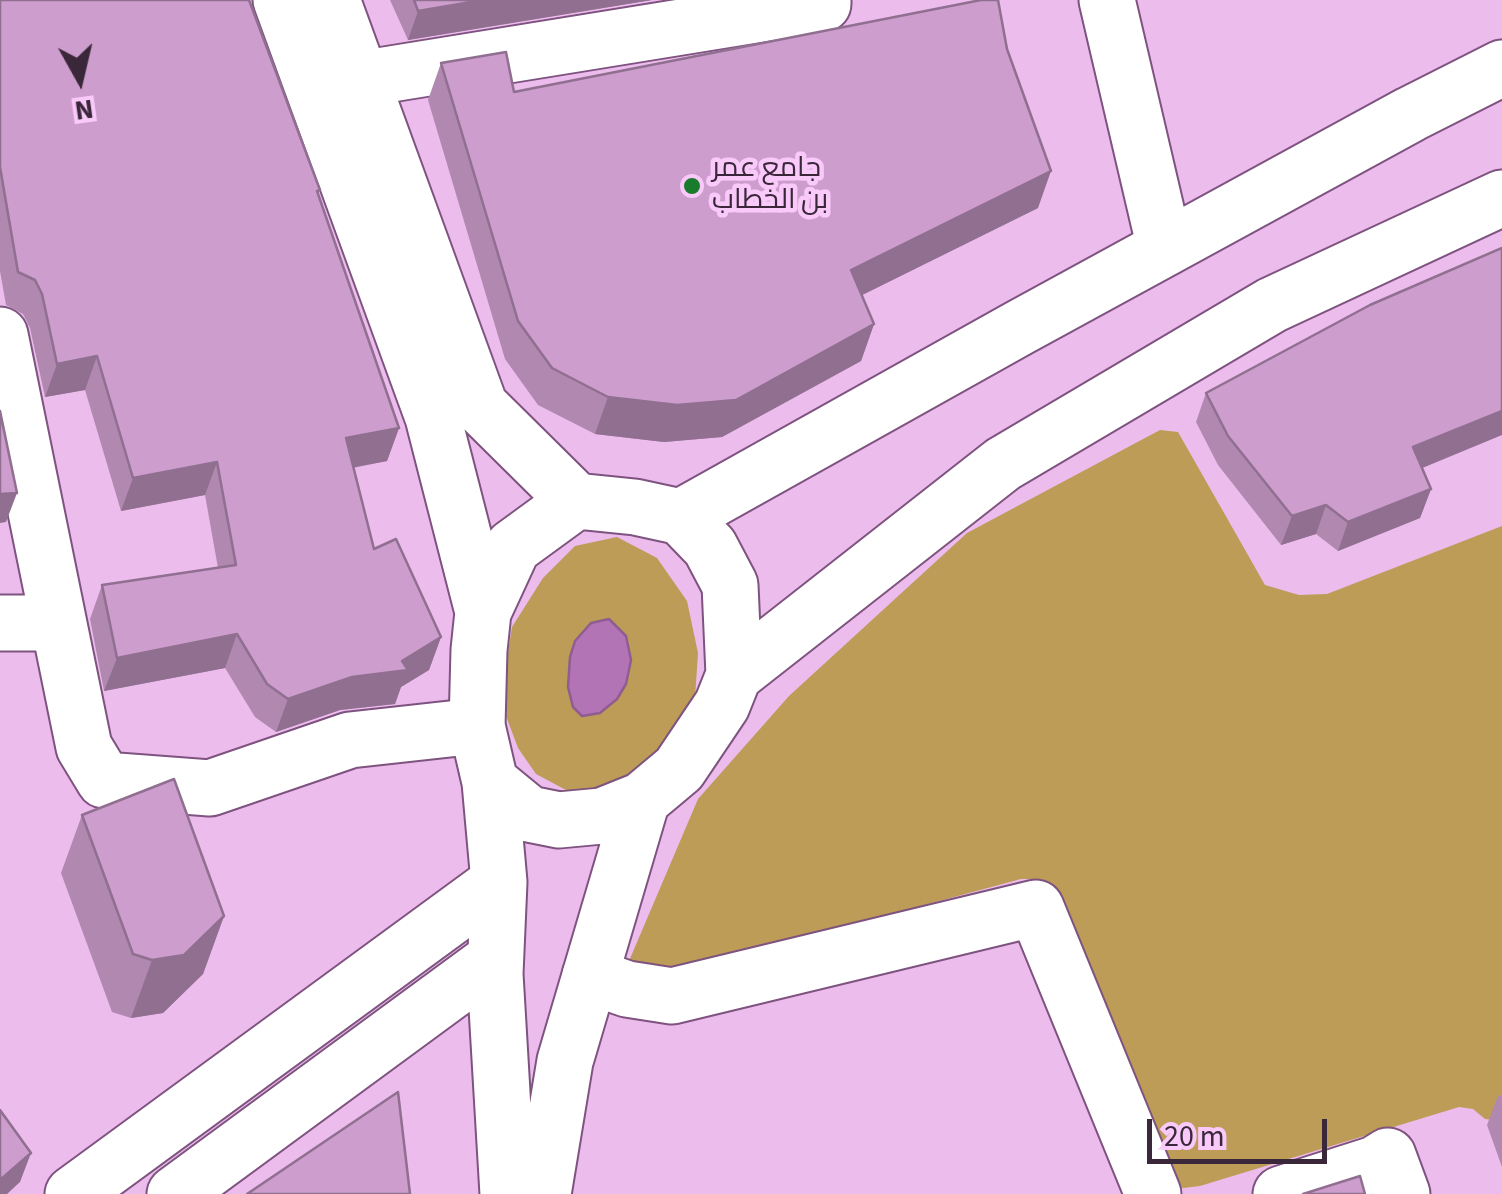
<!DOCTYPE html>
<meta charset="utf-8">
<style>
body{margin:0}
#map{position:relative;width:1502px;height:1194px;overflow:hidden;background:#ecbced;font-family:"Source Sans 3",sans-serif}
canvas{display:block}
.north{position:absolute;left:30px;top:30px;width:100px;height:100px;-webkit-text-stroke:8px #f9c9fa;paint-order:stroke;rotate:172deg;font-size:28px;font-weight:700;line-height:40px;text-align:center;color:#3a273a}
.north::after{content:'';display:block;margin:auto;width:35px;height:45px;background:#3a273a;clip-path:polygon(50% 0,100% 100%,50% 72%,0 100%)}
.scale{position:absolute;left:1147px;top:1119px;width:180px;height:45px;box-sizing:border-box;border:5px solid #3a273a;border-top:0;padding-left:12px;font-size:30px;line-height:35px;white-space:nowrap;color:#3a273a;-webkit-text-stroke:8px #f9c9fa;paint-order:stroke}
</style>
<div id="map">
<canvas width="1502" height="1194"></canvas>
<div class="north">N</div>
<div class="scale">20 m</div>
</div>
<script>
const c = document.querySelector('canvas').getContext('2d');
c.lineJoin = 'round';
function fill(path, color) { c.fillStyle = color; c.fill(path, 'evenodd'); }
const poly = rows => new Path2D(rows.map(r => 'M' + r).join(''));
function stroke(path, color, width, dash) { c.strokeStyle = color; c.lineWidth = width; c.lineCap = dash ? 'butt' : 'round'; c.setLineDash(dash || []); c.stroke(path); }
function drawText(font, color, halo, rows, align = 'center') {
  c.font = font + ' "Source Sans 3",Cairo,sans-serif'; c.lineWidth = 9; c.setLineDash([]); c.textBaseline = 'middle'; c.strokeStyle = halo; c.fillStyle = color; for (const [text, x, y, turn = 0] of rows) {
    c.save(); c.translate(x, y); c.rotate((+turn || 0) * Math.PI / 180); c.textAlign = isNaN(turn) ? turn : align; if (halo) c.strokeText(text, 0, 0); c.fillText(text, 0, 0); c.restore();
  }
}
const green = poly([
 [1160,430,1178,432,1265,585,1299,595,1327,594,1502,526,1502,1121,1485,1119,1473,1109,1459,1107,1200,1186,1183,1188,1170,1181,1052,890,1042,879,1021,879,653,978,629,961,698,799,789,696,967,533],
 [617,537,657,558,687,601,698,653,695,698,677,739,625,779,592,791,566,790,536,774,518,748,506,716,504,678,512,627,543,578,575,546]
]);
const water = poly([
 [609,619,626,636,631,660,626,684,617,699,600,713,582,716,573,707,568,687,570,657,575,641,591,623,609,619]
]);
const street = poly([
 [1107,0,1165,248],
 [360,79,823,4,823,0],
 [0,335,84,747,104,780,210,788,350,740,477,726],
 [0,623,58,623],
 [590,976,627,989,672,996,1036,908,1153,1194],
 [1281,1194,1375,1164,1388,1156,1402,1194]
]);
const secondary = poly([
 [281,0,433,417,483,612],
 [332,0,480,406,576,501],
 [576,501,635,507,681,517,710,547,730,585,734,675,722,705,679,769,642,800,602,816,559,820,529,814,490,782,477,726,479,650,483,612,513,547,576,501],
 [681,517,1019,328,1411,114,1502,68],
 [734,675,1003,464,1272,305,1502,198],
 [490,782,499,882,495,974,508,1194],
 [73,1194,499,882],
 [175,1194,495,959],
 [543,1194,565,1061,642,800]
]);
const wall = poly([
 [0,0,320,190,318,195,399,428,387,461,353,468,374,549,441,637,429,670,401,687,395,704,340,710,276,732,255,717,225,668,104,691,90,619,102,585,218,568,205,495,121,511,85,390,45,397,30,328,23,314,6,305,0,271],
 [390,0,652,0,408,40],
 [441,63,514,92,1038,208,862,295,874,324,861,361,722,437,664,442,595,434,538,405,505,359,428,100],
 [1206,393,1422,468,1431,489,1420,518,1338,551,1316,534,1281,545,1218,465,1196,422],
 [82,815,224,916,203,974,163,1013,131,1018,112,1012,61,873],
 [1502,1095,1502,1167,1487,1125,1498,1096]
]);
const shadedWall = poly([
 [483,0,652,0,408,40,418,11],
 [1051,171,1038,208,838,307,851,270],
 [874,324,861,361,722,437,664,442,595,434,608,397],
 [97,356,85,390,45,397,57,364],
 [1502,411,1502,435,1403,476,1413,447],
 [399,428,387,461,333,471,346,438],
 [217,462,205,495,121,511,133,478],
 [1431,489,1420,518,1338,551,1348,522],
 [17,493,6,522,0,523,0,494],
 [1326,505,1316,534,1281,545,1292,516],
 [237,634,225,668,104,691,117,658],
 [441,637,429,670,401,687,395,704,340,710,276,732,288,699,402,661],
 [224,916,203,974,163,1013,131,1018,152,960],
 [31,1153,20,1182,7,1194,0,1194,0,1180]
]);
const building = poly([
 [0,0,249,0,320,190,317,191,399,428,346,438,374,549,396,539,441,637,402,661,408,670,352,677,288,699,267,684,237,634,117,658,102,585,236,565,217,462,133,478,97,356,57,364,42,294,35,280,18,272,0,167,0,0],
 [414,0,483,0,418,11,414,0],
 [981,0,998,0,1007,49,1051,171,851,270,874,324,736,400,677,405,608,397,552,368,518,321,441,63,506,52,514,92,981,0],
 [1502,248,1502,411,1413,447,1431,489,1348,522,1326,505,1292,516,1228,436,1206,393,1370,305,1502,248],
 [0,411,17,493,0,494,0,411],
 [174,779,224,916,184,955,152,960,133,954,82,815,174,779],
 [398,1092,410,1194,247,1194,398,1092],
 [0,1110,31,1153,0,1180,0,1110],
 [1360,1176,1365,1194,1303,1194,1360,1176]
]);
const markers = [
 [692,186,10,"#197b2c"]
];
const poiNames = [
 ["جامع عمر",712,170],
 ["بن الخطاب",712,202]
];
fill(green, '#bc9c56');
fill(water, '#b374b5');
stroke(water, '#8f5d90', 2.5);
stroke(street, '#7e537f', 59);
stroke(secondary, '#7e537f', 59);
stroke(street, '#fff', 55);
stroke(secondary, '#fff', 55);
fill(wall, '#b088b0');
fill(shadedWall, '#906f90');
fill(building, '#cd9ecd');
stroke(building, '#906f90', 2.5);
for (const [x, y, r, color] of markers) { const dot = new Path2D(); dot.arc(x, y, r, 0, 2 * Math.PI); c.fillStyle = color; c.fill(dot); stroke(dot, '#f9c9fa', 4); }
drawText('28px', '#3a273a', '#f9c9fa', poiNames, 'left');
</script>
